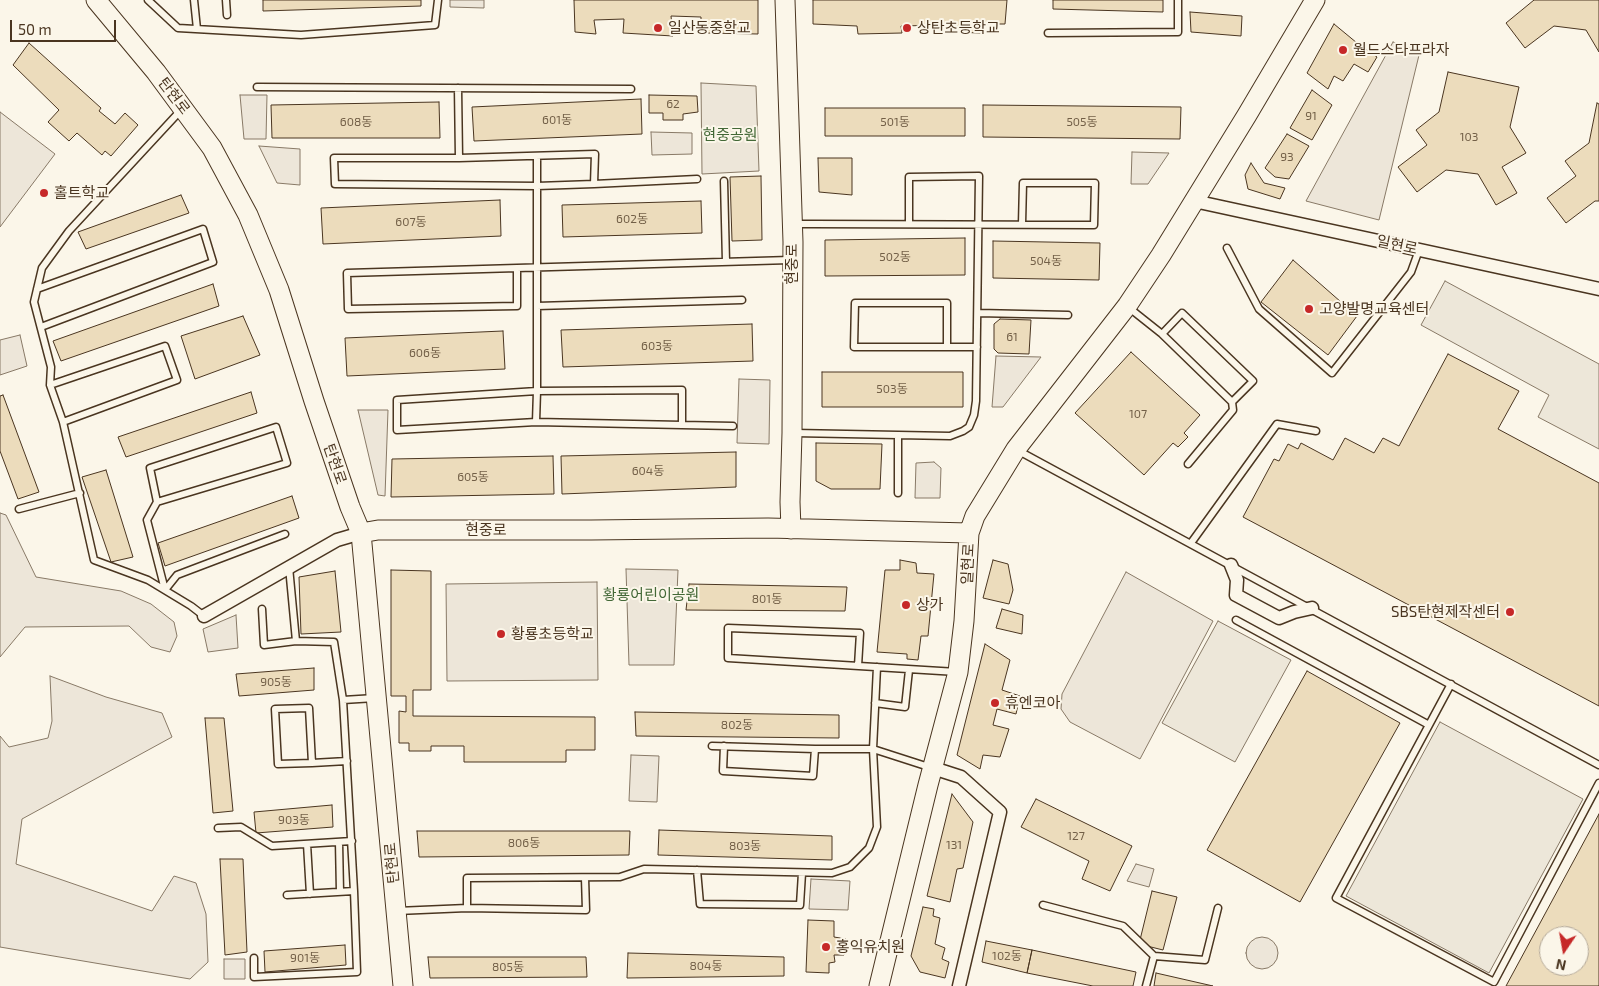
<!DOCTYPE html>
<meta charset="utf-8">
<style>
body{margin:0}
#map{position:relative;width:1599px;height:986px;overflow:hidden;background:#fbf6e9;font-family:"Exo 2",sans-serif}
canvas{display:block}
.north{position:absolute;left:1539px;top:926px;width:50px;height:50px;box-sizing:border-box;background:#fbf6e9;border:1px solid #b4a999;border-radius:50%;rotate:192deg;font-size:14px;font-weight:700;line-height:20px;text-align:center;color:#4a3520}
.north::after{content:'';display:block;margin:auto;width:18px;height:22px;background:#c62828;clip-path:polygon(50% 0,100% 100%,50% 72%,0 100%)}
.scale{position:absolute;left:10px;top:20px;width:106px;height:22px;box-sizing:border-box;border:2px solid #4a3520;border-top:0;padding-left:6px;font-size:15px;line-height:18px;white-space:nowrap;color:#4a3520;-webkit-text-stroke:4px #fbf6e9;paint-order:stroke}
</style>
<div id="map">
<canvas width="1599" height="986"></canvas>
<div class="north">N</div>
<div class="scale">50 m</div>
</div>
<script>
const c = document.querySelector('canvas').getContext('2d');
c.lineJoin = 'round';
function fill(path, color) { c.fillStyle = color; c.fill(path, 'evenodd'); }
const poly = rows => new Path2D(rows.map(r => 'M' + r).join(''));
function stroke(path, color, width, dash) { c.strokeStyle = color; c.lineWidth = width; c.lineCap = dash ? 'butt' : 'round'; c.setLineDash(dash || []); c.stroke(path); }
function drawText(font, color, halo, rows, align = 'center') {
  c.font = font + ' "Exo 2","Noto Sans KR",sans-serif'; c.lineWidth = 4; c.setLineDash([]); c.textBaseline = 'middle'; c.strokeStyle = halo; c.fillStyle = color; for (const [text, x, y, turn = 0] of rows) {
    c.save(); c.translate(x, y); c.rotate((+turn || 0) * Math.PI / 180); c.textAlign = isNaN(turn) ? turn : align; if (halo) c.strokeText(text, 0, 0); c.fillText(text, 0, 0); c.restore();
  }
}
const green = poly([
 [450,0,484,0,484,8,450,7,450,0],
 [1393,42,1420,51,1379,220,1306,201,1393,42],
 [701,83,756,86,759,171,702,174,701,83],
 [240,95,267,95,266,139,244,139,240,95],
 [0,112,55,154,0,227,0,112],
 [651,132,692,133,692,154,652,155,651,132],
 [259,146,300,149,300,185,277,183,259,146],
 [1132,152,1169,153,1148,184,1131,184,1132,152],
 [20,335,27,366,0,375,0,340,20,335],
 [996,356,1041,357,1003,407,992,407,996,356],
 [739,379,770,380,769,444,737,443,739,379],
 [358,410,388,410,385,496,378,495,358,410],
 [934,462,941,468,940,498,915,498,916,463,934,462],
 [0,513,6,515,36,577,121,591,151,604,174,622,177,636,170,652,151,647,129,626,25,627,0,657,0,513],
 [626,569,678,570,674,665,629,665,626,569],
 [1126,572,1213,621,1140,759,1070,722,1061,709,1062,694,1126,572],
 [597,582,598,680,447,681,446,584,597,582],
 [236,615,238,648,208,652,203,629,236,615],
 [50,676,106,697,162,713,172,737,22,819,16,864,152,911,174,876,196,883,206,914,208,962,190,979,0,947,0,736,9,747,48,738,52,721,50,676],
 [631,755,659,756,657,802,629,801,631,755],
 [1136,864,1154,869,1149,887,1127,881,1136,864],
 [811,879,850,881,848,910,809,909,811,879],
 '1246 953a16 16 0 1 1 32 0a16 16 0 1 1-32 0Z',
 [224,959,245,959,245,979,224,979,224,959]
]);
const parking = poly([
 [1445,281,1599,364,1599,449,1538,417,1549,395,1421,325,1445,281],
 [1218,621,1291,660,1235,762,1162,723,1218,621],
 [1440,722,1583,799,1489,973,1346,896,1440,722]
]);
const building = poly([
 [263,0,421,0,421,6,263,11,263,0],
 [574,0,758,0,758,34,707,33,707,29,701,29,701,17,671,16,673,36,623,33,624,19,594,20,596,34,575,32,574,0],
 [813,0,1007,0,1005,24,983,24,984,33,943,32,944,25,901,26,902,33,858,34,857,26,813,24,813,0],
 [1053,0,1163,0,1163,12,1053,9,1053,0],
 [1534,0,1599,0,1599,52,1586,30,1554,26,1525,48,1506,23,1534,0],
 [1190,12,1242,16,1241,36,1191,32,1190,12],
 [1334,24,1357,43,1377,57,1368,72,1354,64,1343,81,1334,76,1328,89,1307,73,1334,24],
 [29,43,101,108,99,111,115,124,125,113,138,125,111,156,105,151,102,155,77,133,69,141,48,122,59,110,13,65,29,43],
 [1448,72,1519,87,1510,127,1526,153,1502,167,1517,193,1496,205,1478,174,1446,170,1417,192,1398,167,1427,145,1416,130,1439,112,1448,72],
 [1312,90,1332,105,1312,140,1290,128,1312,90],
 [649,95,697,96,698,112,683,114,683,120,663,120,663,113,649,113,649,95],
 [641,99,642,134,474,141,472,107,641,99],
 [439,102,440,138,272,138,271,105,439,102],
 [1597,103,1599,104,1599,201,1595,201,1566,223,1547,198,1576,176,1565,161,1589,143,1597,103],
 [983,105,1181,107,1180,139,983,137,983,105],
 [825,108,965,108,965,136,825,136,825,108],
 [1287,134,1309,146,1289,179,1275,177,1265,168,1287,134],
 [818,158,852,158,852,195,819,192,818,158],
 [1251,163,1264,183,1285,188,1280,199,1248,189,1245,175,1251,163],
 [761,176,762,240,732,241,730,177,761,176],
 [181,195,189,213,86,249,78,232,181,195],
 [500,200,501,236,323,244,321,208,500,200],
 [701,201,702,233,563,237,562,205,701,201],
 [965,238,965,275,825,276,825,240,965,238],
 [993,241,1100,243,1099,280,993,278,993,241],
 [1293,260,1357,316,1328,355,1261,302,1293,260],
 [213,284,219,306,61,361,53,341,213,284],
 [243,316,260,355,195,379,181,336,243,316],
 [1000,319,1031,320,1029,354,998,353,994,349,994,324,1000,319],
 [752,324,753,361,563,367,561,330,752,324],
 [503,331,505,369,347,376,345,338,503,331],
 [1131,352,1200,415,1184,433,1188,437,1178,447,1173,443,1144,475,1075,413,1131,352],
 [1448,354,1519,391,1498,429,1599,483,1599,706,1243,517,1274,459,1279,461,1288,444,1298,449,1301,443,1333,460,1345,438,1374,453,1383,438,1399,446,1448,354],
 [822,372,963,372,963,407,822,407,822,372],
 [251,392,257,413,126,457,118,437,251,392],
 [3,395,39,492,18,499,0,451,0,396,3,395],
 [816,443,882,444,880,489,831,489,816,481,816,443],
 [736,452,736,487,562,494,561,456,736,452],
 [553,456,554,494,391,497,392,459,553,456],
 [106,470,133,557,111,562,82,477,106,470],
 [292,496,299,518,165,566,158,543,292,496],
 [900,560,916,563,917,573,934,574,928,636,921,636,918,660,907,659,907,654,877,652,885,570,900,570,900,560],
 [993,560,1008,564,1013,590,1009,604,983,598,993,560],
 [391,570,431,571,431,690,413,690,413,716,595,717,595,750,566,750,566,762,464,762,464,746,431,746,431,751,409,751,409,743,399,743,399,711,406,712,406,696,391,696,391,570],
 [335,571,341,632,301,634,299,577,335,571],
 [689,584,847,587,845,611,686,610,689,584],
 [1002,609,1023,615,1022,634,996,628,1002,609],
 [985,644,1010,660,1002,690,1020,696,1016,714,997,709,993,725,1009,729,1000,757,983,755,980,769,957,755,985,644],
 [314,668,314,690,239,696,236,674,314,668],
 [1307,671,1400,723,1300,902,1207,850,1307,671],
 [635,712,839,715,839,738,636,736,635,712],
 [205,718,224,718,233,811,213,813,205,718],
 [952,794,973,822,963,868,957,869,950,902,927,896,952,794],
 [1036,799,1132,846,1110,891,1082,879,1089,861,1021,827,1036,799],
 [332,805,333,827,256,833,254,812,332,805],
 [1599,814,1599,986,1506,986,1599,814],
 [1549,936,1579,936,1579,966,1549,966,1549,936],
 [659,830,832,836,832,860,658,855,659,830],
 [417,831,630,831,629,855,419,857,417,831],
 [220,859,243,859,247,952,225,955,220,859],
 [1152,891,1177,897,1163,950,1139,944,1152,891],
 [923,907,934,909,933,916,940,918,935,944,945,948,942,959,949,962,945,978,920,972,911,956,923,907],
 [808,920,834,921,834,937,846,939,844,955,834,955,835,962,829,963,829,973,806,972,808,920],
 [986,941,1032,950,1027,973,982,962,986,941],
 [345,945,346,965,265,972,264,951,345,945],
 [1032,950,1136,972,1133,986,1093,986,1027,973,1032,950],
 [628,953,784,957,784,976,627,978,628,953],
 [428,957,586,957,587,977,430,978,428,957],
 [1156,973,1213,986,1154,986,1156,973]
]);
const lane = poly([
 [148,0,178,28,301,35,435,25,438,0],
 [194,0,197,29],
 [226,0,227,15],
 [1048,33,1178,32,1178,0],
 [257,87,631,89],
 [458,88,459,158],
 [182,109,69,231,42,268,34,302,51,367,50,385,63,422,94,560,148,580,191,606,204,616],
 [724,181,726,262],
 [594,184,595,154,459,158,334,158,335,184,537,186,594,184,697,179],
 [793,224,813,224,1094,225,1095,183,1023,183,1022,224],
 [1227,248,1259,309,1332,373,1411,272,1419,250],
 [517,268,517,306,348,309,347,273,517,268,790,260],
 [37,289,203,229,213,262,41,327],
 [537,306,742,300],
 [1128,307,1162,334,1232,402,1253,381,1182,313,1162,334],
 [978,313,1068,315],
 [947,347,947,303,855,303,854,347,977,347],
 [50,385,165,346,177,380,63,422],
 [536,422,537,391,537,156],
 [682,425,682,390,537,391,397,400,397,430,536,422,682,425,733,426],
 [794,433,950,436,963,431,969,427,974,415,976,401,979,176,909,177,909,224],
 [1017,450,1599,765],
 [1188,464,1233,410,1232,402],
 [898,493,898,435],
 [157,502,287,463,276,427,150,468,157,502,147,520,165,590],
 [19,509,80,493],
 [1191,543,1277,424,1316,431],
 [289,567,296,641],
 [165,590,177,575,285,534],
 [1236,620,1429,725,1451,684],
 [858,666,860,633,728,628,728,658,957,672],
 [343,700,375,698],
 [875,703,905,707,909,670],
 [1429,725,1336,898,1494,982,1599,783],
 [712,746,815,749,873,749,932,768],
 [724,746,723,771,813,776,815,749],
 [312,763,309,708,275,709,278,764,312,763,347,761],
 [218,828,241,827,272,846,352,841],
 [339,842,340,892],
 [307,844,310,894],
 [697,870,700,904,800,905,802,873],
 [287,895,354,891],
 [1043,905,1123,926,1154,956,1205,960,1218,908],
 [467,908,467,878,620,877,644,869,832,873,850,867,869,848,877,827,873,749,877,667],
 [397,911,467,908,586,910,585,878],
 [254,958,254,977,357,972,354,891,343,700,334,642,296,641,264,645,262,609],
 [1146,986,1154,956]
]);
const street = poly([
 [1194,201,1599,289],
 [1231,565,1237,580,1236,595,1279,618,1294,612,1312,608],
 [204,616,337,540,361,533],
 [933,768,961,777,1000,812,959,986]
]);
const secondary = poly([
 [96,0,156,72,212,148,248,215,279,290,314,401,350,507,361,533,403,986],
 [785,0,793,242,792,433,790,502,791,529],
 [361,533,378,530,591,530,768,528,969,533],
 [879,986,928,785,958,672,964,621,969,533,975,516,1016,449,1127,306,1161,255,1247,115,1315,0]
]);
const markers = [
 [658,28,5,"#c62828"],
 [907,28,5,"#c62828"],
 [1343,50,5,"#c62828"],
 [44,193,5,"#c62828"],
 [1309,309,5,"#c62828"],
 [906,605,5,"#c62828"],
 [1510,612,5,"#c62828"],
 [501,634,5,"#c62828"],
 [995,703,5,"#c62828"],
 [826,947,5,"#c62828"]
];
const numberNames = [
 ["62",673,104],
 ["91",1311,116],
 ["601동",557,120],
 ["608동",356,122],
 ["501동",895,122],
 ["505동",1082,122],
 ["103",1469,137],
 ["93",1287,157],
 ["602동",632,219],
 ["607동",411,222],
 ["502동",895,257],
 ["504동",1046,261],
 ["61",1012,337],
 ["603동",657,346],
 ["606동",425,353],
 ["503동",892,389],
 ["107",1138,414],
 ["604동",648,471],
 ["605동",473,477],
 ["801동",767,599],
 ["905동",276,682],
 ["802동",737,725],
 ["903동",294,820],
 ["127",1076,836],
 ["806동",524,843],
 ["131",954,845],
 ["803동",745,846],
 ["102동",1007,956],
 ["901동",305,958],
 ["804동",706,966],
 ["805동",508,967]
];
const poiNames = [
 ["일산동중학교",668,28],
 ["상탄초등학교",917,28],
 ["월드스타프라자",1353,50],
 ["홀트학교",54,193],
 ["고양발명교육센터",1319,309],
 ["상가",916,605],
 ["SBS탄현제작센터",1500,612,"right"],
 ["황룡초등학교",511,634],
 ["휴엔코아",1005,703],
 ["홍익유치원",836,947]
];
const streetNames = [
 ["탄현로",174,96,53],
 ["일현로",1397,245,12],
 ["현중로",792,264,-90],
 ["탄현로",335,464,71],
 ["현중로",486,530],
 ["일현로",968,564,-87],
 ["탄현로",392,863,-95]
];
const parkNames = [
 ["현중공원",730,135],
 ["황룡어린이공원",651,595]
];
fill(green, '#ede6d9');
stroke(green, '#887966', 1);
fill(parking, '#ede7d9');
stroke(parking, '#887966', 1);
fill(building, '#ecdcbc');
stroke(building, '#4a3520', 1);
stroke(lane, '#4a3520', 9);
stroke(street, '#4a3520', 15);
stroke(secondary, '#4a3520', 21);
stroke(lane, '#fbf6e9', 6);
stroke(street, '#fbf6e9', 12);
stroke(secondary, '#fbf6e9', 19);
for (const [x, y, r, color] of markers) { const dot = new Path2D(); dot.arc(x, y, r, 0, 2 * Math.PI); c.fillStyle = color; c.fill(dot); stroke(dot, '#fbf6e9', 2); }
drawText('12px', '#725f47', null, numberNames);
drawText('15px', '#4a3520', '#fbf6e9', poiNames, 'left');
drawText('15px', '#4a3520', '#fbf6e9', streetNames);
drawText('15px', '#436837', '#fbf6e9', parkNames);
</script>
